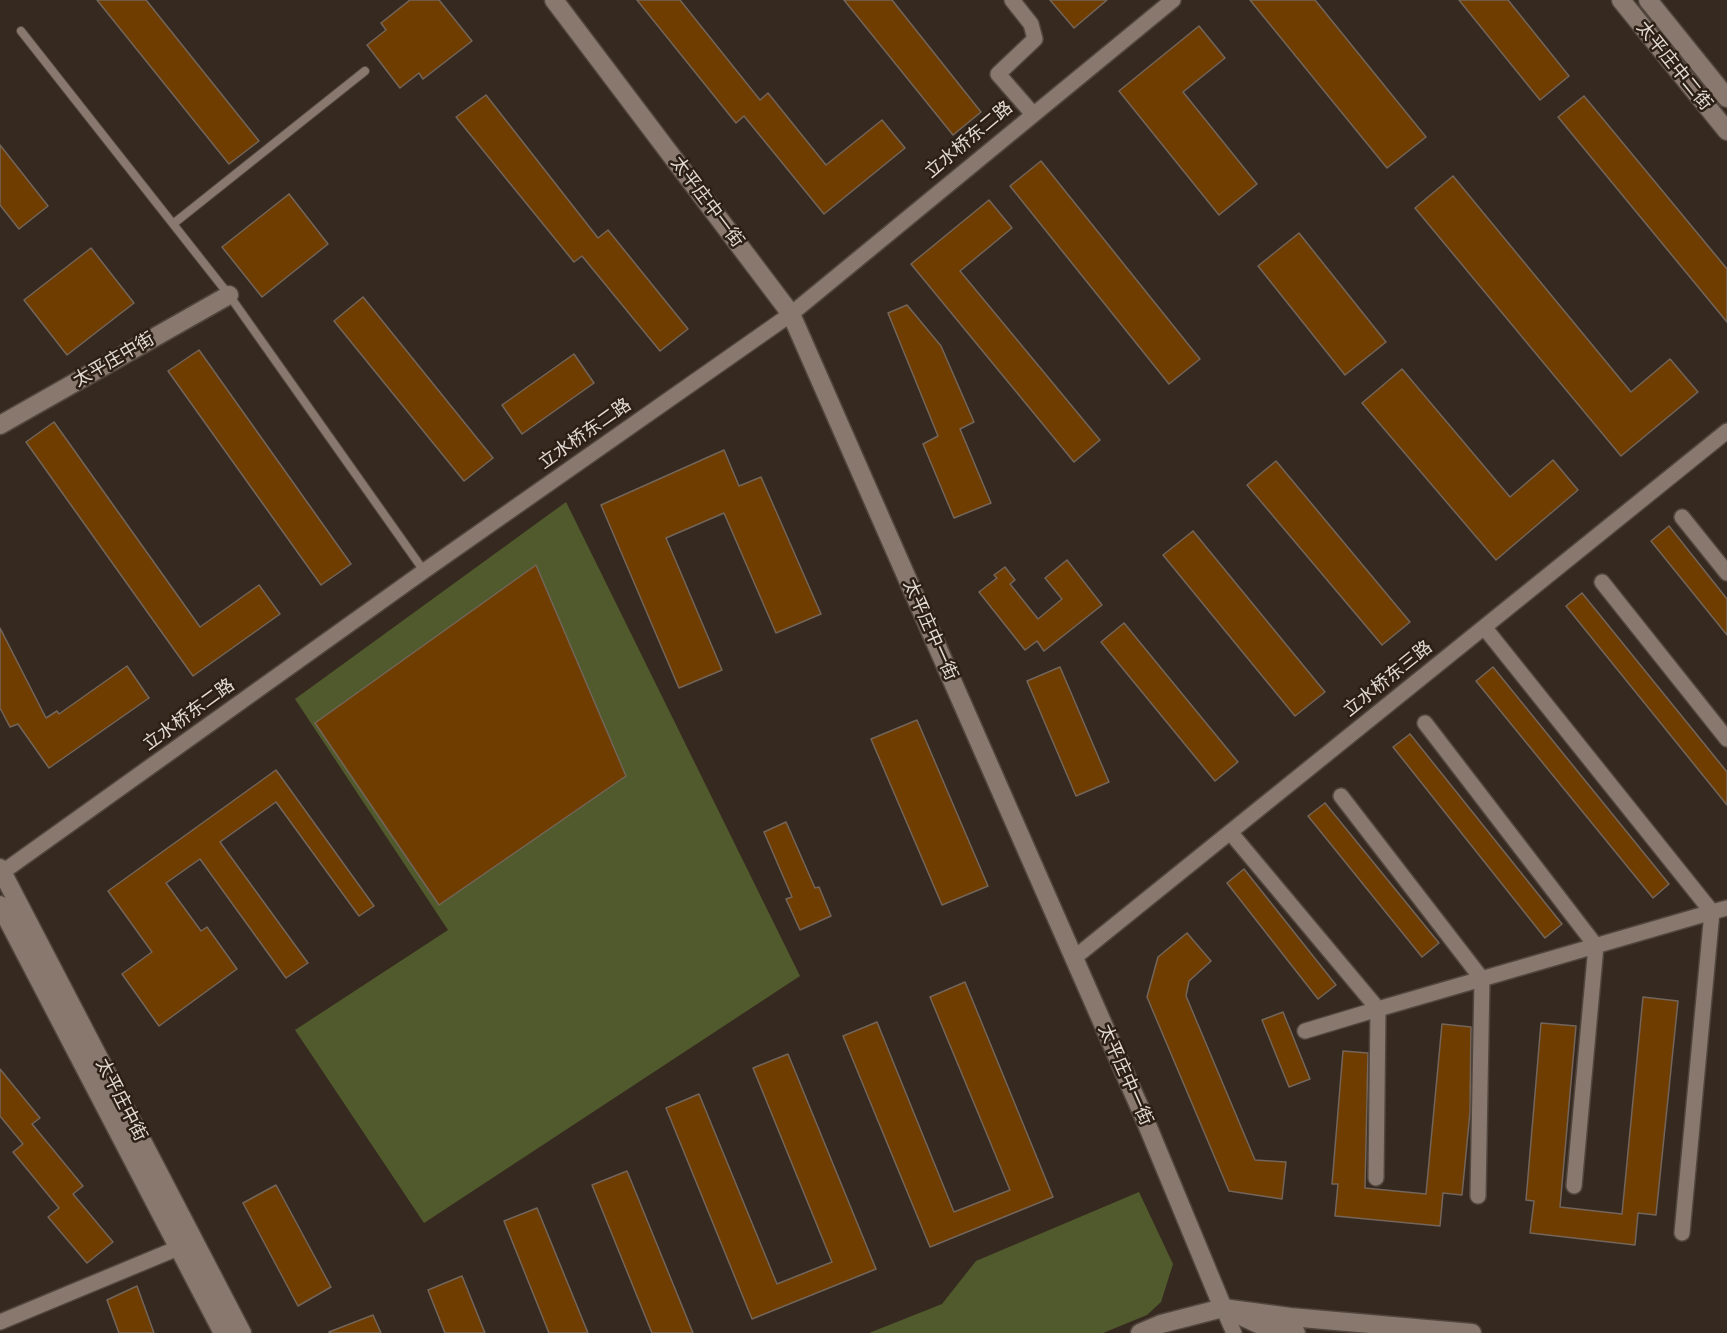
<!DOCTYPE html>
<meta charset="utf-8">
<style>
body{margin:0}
canvas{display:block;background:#362920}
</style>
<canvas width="1727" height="1333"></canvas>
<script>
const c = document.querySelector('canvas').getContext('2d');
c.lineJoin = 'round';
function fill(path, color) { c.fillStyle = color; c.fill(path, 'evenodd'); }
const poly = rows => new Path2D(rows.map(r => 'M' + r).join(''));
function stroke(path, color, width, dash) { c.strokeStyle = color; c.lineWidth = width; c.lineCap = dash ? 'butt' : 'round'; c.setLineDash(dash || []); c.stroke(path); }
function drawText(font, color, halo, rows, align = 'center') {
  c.font = font + ' "Libre Baskerville","Noto Sans SC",serif'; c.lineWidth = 5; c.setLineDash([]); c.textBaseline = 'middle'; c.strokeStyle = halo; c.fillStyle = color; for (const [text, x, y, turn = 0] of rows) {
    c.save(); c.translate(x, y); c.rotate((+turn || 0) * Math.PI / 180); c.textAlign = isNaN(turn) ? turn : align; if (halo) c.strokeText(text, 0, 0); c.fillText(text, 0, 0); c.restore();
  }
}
const green = poly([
 [566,502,800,976,424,1223,295,1030,448,930,295,699],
 [1139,1192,1173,1264,1161,1302,1147,1315,1103,1333,869,1333,942,1304,976,1261]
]);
const building = poly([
 [97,0,146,0,259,141,229,164,97,0],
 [410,0,439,0,472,41,423,79,419,73,400,88,367,45,386,30,381,23,410,0],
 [637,0,680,0,760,100,768,93,826,165,882,120,905,148,824,214,744,116,736,123,637,0],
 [844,0,892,0,981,112,953,135,844,0],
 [1050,0,1107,0,1074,28,1050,0],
 [1250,0,1315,0,1426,137,1387,168,1250,0],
 [1459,0,1508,0,1569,76,1540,100,1459,0],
 [1199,26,1225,58,1183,92,1257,184,1219,215,1119,91,1199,26],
 [486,95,598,238,608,230,688,329,660,351,582,256,574,262,456,117,486,95],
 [1584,96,1727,269,1727,322,1558,117,1584,96],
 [0,145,48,206,19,229,0,205,0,145],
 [1041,161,1200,359,1169,384,1010,186,1041,161],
 [1453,176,1631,392,1670,359,1698,392,1621,456,1415,208,1453,176],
 [289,194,328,244,262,297,222,247,289,194],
 [989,200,1012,228,960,271,1100,440,1074,462,911,264,989,200],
 [1299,233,1386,342,1345,375,1258,266,1299,233],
 [91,248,134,303,67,355,24,300,91,248],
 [363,297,493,458,464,481,334,321,363,297],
 [907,305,941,346,974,422,960,429,991,503,954,518,923,444,938,436,888,313,907,305],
 [199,350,351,564,321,585,168,371,199,350],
 [574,354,594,383,522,434,502,405,574,354],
 [1402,369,1510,497,1553,460,1578,490,1496,560,1362,403,1402,369],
 [54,422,200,627,259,585,280,614,193,676,26,442,54,422],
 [724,450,739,486,761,477,821,614,776,633,724,513,666,538,722,670,679,688,601,505,724,450],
 [1276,461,1410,622,1382,645,1247,485,1276,461],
 [1669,526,1727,599,1727,635,1651,541,1669,526],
 [1193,531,1325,692,1295,716,1163,555,1193,531],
 [1067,560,1102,605,1044,651,1037,641,1025,650,979,592,997,578,994,575,1005,567,1015,580,1010,584,1038,619,1062,599,1045,578,1067,560],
 [536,565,626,776,439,905,315,723,536,565],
 [1582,593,1727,772,1727,805,1566,606,1582,593],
 [1124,623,1238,762,1215,781,1101,642,1124,623],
 [0,628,46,718,57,711,59,714,127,666,149,698,49,768,18,724,10,727,0,708,0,628],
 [1060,667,1109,782,1076,796,1027,681,1060,667],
 [1493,667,1669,884,1653,898,1476,681,1493,667],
 [917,720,988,886,942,905,871,739,917,720],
 [1410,734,1562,924,1545,938,1393,747,1410,734],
 [276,770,374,906,359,916,276,802,220,842,308,963,286,978,200,859,166,883,201,931,207,927,237,969,159,1026,122,974,152,952,108,891,276,770],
 [1325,803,1439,943,1422,957,1308,816,1325,803],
 [786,822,815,888,819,887,831,916,800,930,786,899,792,897,764,832,786,822],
 [1244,869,1336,985,1318,999,1227,883,1244,869],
 [1187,933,1211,961,1189,981,1186,996,1255,1160,1286,1162,1282,1199,1229,1191,1147,997,1158,957,1187,933],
 [965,982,1053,1197,930,1247,843,1036,877,1022,954,1212,1010,1190,930,997,965,982],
 [1643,997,1678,1001,1656,1215,1638,1213,1635,1245,1530,1233,1534,1201,1526,1200,1541,1023,1576,1026,1560,1207,1622,1214,1643,997],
 [1283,1012,1310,1079,1289,1087,1262,1020,1283,1012],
 [1442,1024,1471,1027,1470,1112,1462,1195,1443,1193,1440,1226,1335,1216,1338,1184,1332,1184,1343,1051,1368,1053,1365,1188,1426,1194,1442,1024],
 [788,1054,876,1269,752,1319,666,1108,699,1094,777,1284,832,1262,753,1068,788,1054],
 [0,1069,40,1118,32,1124,83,1186,73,1194,113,1242,87,1263,48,1217,59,1208,13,1152,23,1144,0,1116,0,1069],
 [627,1171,693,1333,652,1333,592,1185,627,1171],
 [276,1185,331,1287,298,1306,243,1203,276,1185],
 [537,1208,588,1333,549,1333,504,1221,537,1208],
 [462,1276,485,1333,445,1333,428,1290,462,1276],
 [137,1286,154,1333,119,1333,107,1300,137,1286],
 [373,1315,381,1333,329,1333,329,1332,373,1315]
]);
const service = poly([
 [21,31,229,295,424,571],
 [173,224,365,71]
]);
const minor = poly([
 [1012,0,1031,24,1035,39,998,74,1032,113],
 [1682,517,1727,573],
 [1602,582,1727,739],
 [1484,627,1712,912,1727,908],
 [1425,723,1596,946,1574,1186],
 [1341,796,1482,979,1478,1196],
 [1230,832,1378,1009,1712,912,1682,1233],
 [0,874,424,571,791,314,1173,0],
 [1074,958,1727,431],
 [1305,1031,1378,1009,1376,1178],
 [1223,1308,1234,1333],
 [0,1322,178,1248]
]);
const tertiary = poly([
 [554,0,791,314,1143,1115,1223,1308,1161,1324,1140,1333],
 [0,425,229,295]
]);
const secondary = poly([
 [1621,0,1727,131],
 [1648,0,1727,98],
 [0,868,242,1333],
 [0,905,223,1333],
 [1223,1308,1290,1317,1472,1333],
 [1241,1316,1271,1330,1296,1333]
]);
const streetNames = [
 ["太平庄中二街",1674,66,51],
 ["立水桥东二路",969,140,-40],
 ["太平庄中一街",707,202,53],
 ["太平庄中街",114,360,-30],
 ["立水桥东二路",585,434,-35],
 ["太平庄中一街",930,630,66],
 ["立水桥东三路",1388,679,-39],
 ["立水桥东二路",189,715,-36],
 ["太平庄中一街",1125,1075,66],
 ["太平庄中街",121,1100,63]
];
fill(green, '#515a2c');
fill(building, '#6f3d00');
stroke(building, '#736559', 1.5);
stroke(service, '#51463e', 10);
stroke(minor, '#51463e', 18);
stroke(tertiary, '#51463e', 21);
stroke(secondary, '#51463e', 21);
stroke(service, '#88786d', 8);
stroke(minor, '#88786d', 15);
stroke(tertiary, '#88786d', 18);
stroke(secondary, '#88786d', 18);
drawText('18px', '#e3dad4', '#2c2016', streetNames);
</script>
